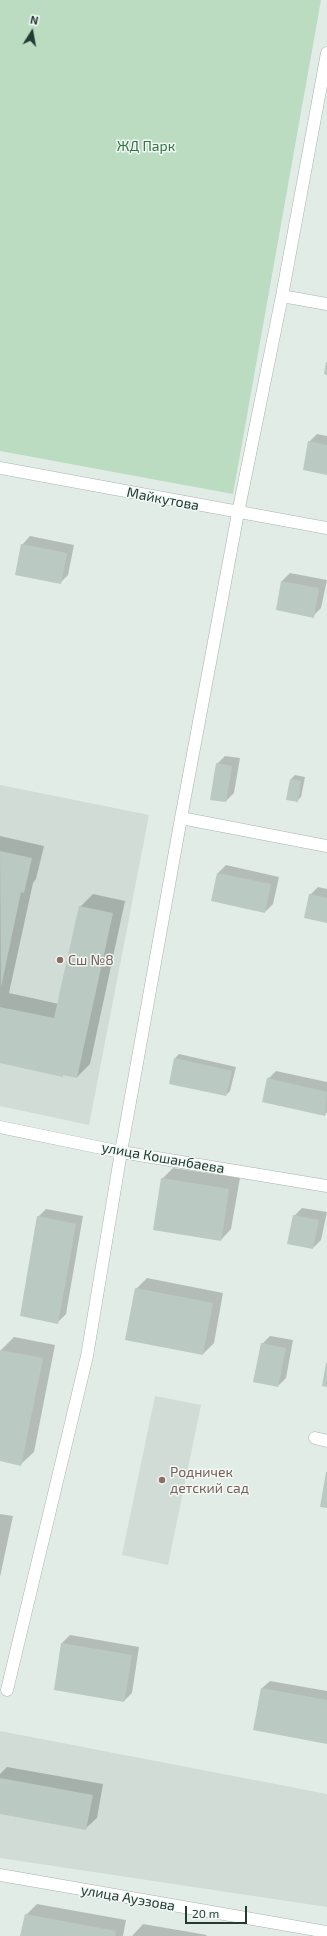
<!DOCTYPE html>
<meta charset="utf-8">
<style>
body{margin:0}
#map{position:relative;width:327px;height:1936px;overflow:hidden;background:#e2ece6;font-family:"Exo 2",sans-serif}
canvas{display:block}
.north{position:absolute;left:12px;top:12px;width:40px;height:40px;-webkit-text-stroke:3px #f2f8f5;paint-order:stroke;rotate:11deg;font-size:11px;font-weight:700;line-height:16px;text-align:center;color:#223c33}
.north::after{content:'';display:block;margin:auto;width:14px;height:18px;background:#223c33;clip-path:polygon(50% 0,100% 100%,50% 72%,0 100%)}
.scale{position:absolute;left:185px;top:1906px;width:62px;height:18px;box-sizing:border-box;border:2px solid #223c33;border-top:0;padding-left:5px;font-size:12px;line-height:14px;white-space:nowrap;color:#223c33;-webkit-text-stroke:3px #f2f8f5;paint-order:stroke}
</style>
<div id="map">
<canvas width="327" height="1936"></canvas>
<div class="north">N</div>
<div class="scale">20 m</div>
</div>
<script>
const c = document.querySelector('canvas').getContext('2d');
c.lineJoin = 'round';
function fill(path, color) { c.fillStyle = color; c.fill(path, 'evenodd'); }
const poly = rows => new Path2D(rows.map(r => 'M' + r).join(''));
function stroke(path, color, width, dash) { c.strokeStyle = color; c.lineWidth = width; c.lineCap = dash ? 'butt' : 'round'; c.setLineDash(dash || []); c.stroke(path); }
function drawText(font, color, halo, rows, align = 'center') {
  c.font = font + ' "Exo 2",sans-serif'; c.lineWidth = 3; c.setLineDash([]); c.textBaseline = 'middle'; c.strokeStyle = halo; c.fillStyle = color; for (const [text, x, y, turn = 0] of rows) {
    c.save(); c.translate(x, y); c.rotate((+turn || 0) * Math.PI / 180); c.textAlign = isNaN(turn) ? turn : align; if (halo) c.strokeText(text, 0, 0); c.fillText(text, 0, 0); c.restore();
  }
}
const built = poly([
 [0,785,149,815,89,1125,0,1106],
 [155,1396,201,1405,168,1565,122,1555],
 [0,1731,327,1794,327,1907,0,1858]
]);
const green = poly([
 [0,0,321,0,233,494,0,451]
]);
const shadow = poly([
 [317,434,327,436,327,474,309,442],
 [30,536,74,545,68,575,60,583,22,545],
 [290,573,327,580,321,608,313,616,277,609,282,581],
 [225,756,240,758,234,793,226,801,217,764],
 [295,775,305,777,301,797,297,801,287,799,291,779],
 [0,836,44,846,36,879,33,883,9,993,59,1004,80,907,93,894,125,901,90,1064,77,1077,64,1074,62,1076,0,1062],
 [226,865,279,877,273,904,265,912,212,900,218,873],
 [318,887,327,889,327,922,310,895],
 [179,1054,236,1067,230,1091,226,1095,175,1058],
 [276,1071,327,1082,327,1112,325,1115,268,1079],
 [173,1168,240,1178,231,1229,221,1240,162,1179],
 [302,1208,327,1212,321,1240,313,1248,294,1216],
 [46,1209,83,1216,66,1314,58,1322,38,1217],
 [147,1278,223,1293,214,1343,203,1354,136,1289],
 [270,1336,293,1340,286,1378,278,1386,262,1344],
 [14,1337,55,1345,34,1452,21,1464,0,1460,0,1357,1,1350],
 [0,1514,13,1516,0,1577],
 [70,1635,139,1647,132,1693,124,1701,62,1643],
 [270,1681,327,1691,327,1743,261,1689],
 [7,1767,103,1784,97,1818,86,1828,0,1813,0,1774],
 [37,1904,126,1920,123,1936,22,1936,26,1915],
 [143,1924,207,1935,206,1936,132,1936]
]);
const building = poly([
 [326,362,327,362,327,375,324,374],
 [308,441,327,445,327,475,303,470],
 [21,544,67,553,61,584,15,575],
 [281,581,319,588,314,618,276,610],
 [216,763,232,766,226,802,210,800],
 [290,779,301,781,298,802,286,800],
 [0,851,32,858,24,893,21,892,1,987],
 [217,873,271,884,265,913,211,901],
 [309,894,327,898,327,923,304,918],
 [79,906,113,913,77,1078,63,1075,63,1077,0,1063,0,1007,54,1018],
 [174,1058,232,1071,226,1096,169,1084],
 [267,1078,327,1092,325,1116,262,1102],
 [161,1178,229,1189,221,1241,153,1230],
 [293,1215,319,1220,313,1249,287,1244],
 [37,1216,76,1224,58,1324,20,1316],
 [135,1288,213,1303,203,1355,125,1340],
 [261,1343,286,1348,278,1387,253,1382],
 [0,1350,43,1358,21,1466,0,1461],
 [326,1363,327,1363,327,1387,322,1386],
 [326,1472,327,1472,327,1508,320,1507],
 [61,1643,132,1655,124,1702,54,1690],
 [261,1688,327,1700,327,1744,253,1730],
 [0,1778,93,1795,86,1830,0,1814],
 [25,1914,116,1931,115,1936,20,1936]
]);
const minor = poly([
 [282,296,327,304],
 [0,468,327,528],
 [181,818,327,846],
 [0,1127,121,1152,327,1186],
 [315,1438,327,1441],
 [7,1690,87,1356,121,1152,181,818,238,513,282,296,327,53],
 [0,1875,327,1932]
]);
const markers = [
 [60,960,4,"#8d6e63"],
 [162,1480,4,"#8d6e63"]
];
const parkNames = [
 ["ЖД Парк",146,146]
];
const streetNames = [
 ["Майкутова",163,499,11],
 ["улица Кошанбаева",163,1158,10],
 ["улица Ауэзова",128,1898,10]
];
const educationNames = [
 ["Сш №8",68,960],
 ["Родничек",170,1472],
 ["детский сад",170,1488]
];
fill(built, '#d0dcd5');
fill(green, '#bbdcc1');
fill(shadow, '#0003');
fill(building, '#bac9c2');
stroke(minor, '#a5b4ad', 13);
stroke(minor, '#fff', 12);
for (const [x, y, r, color] of markers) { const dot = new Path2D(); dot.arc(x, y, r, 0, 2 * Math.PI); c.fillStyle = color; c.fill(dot); stroke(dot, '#f2f8f5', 1.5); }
drawText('14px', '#2e7242', '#f2f8f5', parkNames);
drawText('14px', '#223c33', '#f2f8f5', streetNames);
drawText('14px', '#785e54', '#f2f8f5', educationNames, 'left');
</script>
